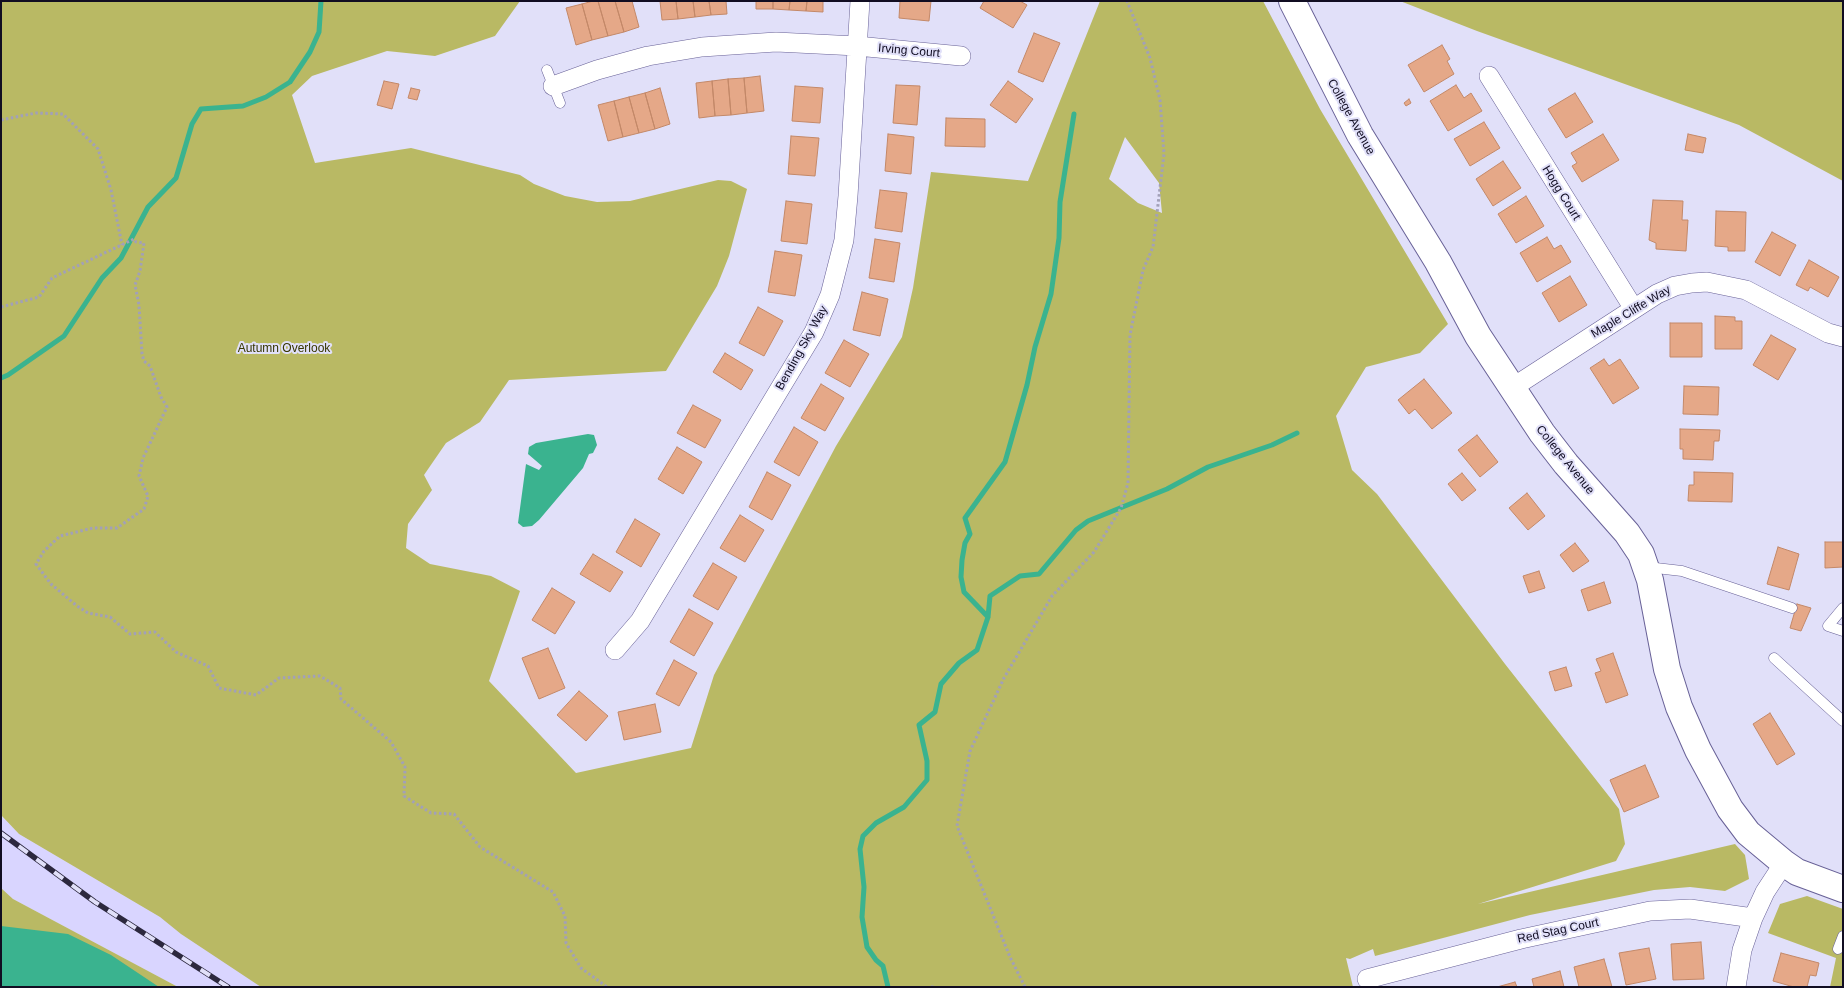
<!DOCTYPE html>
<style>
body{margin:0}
#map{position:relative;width:1844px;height:988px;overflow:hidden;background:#e1e0f9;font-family:Arial,sans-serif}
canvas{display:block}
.frame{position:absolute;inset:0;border:2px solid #110d22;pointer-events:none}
</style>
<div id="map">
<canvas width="1844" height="988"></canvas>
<div class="frame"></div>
</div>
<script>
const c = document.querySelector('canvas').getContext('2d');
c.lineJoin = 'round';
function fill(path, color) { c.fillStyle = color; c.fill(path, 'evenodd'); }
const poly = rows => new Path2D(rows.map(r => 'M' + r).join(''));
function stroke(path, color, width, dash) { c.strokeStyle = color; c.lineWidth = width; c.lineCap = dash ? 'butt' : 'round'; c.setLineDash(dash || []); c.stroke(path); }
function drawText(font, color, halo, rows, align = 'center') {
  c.font = font + ' Arial,sans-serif'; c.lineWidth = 4; c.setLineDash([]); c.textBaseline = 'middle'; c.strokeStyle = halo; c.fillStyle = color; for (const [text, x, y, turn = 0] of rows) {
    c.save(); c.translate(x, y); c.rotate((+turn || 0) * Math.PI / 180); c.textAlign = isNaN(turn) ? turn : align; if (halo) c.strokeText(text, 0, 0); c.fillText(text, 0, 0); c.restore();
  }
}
const built = poly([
 [1,815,19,834,279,987,178,987,13,899,1,888]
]);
const green = poly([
 [1,1,520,1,495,36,435,56,387,51,312,76,292,95,315,163,411,148,520,175,534,184,565,196,597,202,630,201,718,180,731,181,747,189,729,256,717,286,666,371,509,380,480,422,446,443,424,475,432,490,408,524,406,548,430,564,491,576,520,591,489,681,576,773,691,748,714,675,836,446,902,337,913,288,931,172,1028,181,1100,1,1263,1,1320,109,1448,324,1420,353,1366,367,1336,416,1352,470,1377,494,1505,664,1619,809,1625,844,1616,861,1478,904,1735,844,1745,855,1749,879,1725,891,1690,887,1654,890,1530,915,1375,956,1373,949,1350,959,1346,958,1353,987,261,987,181,934,160,917,19,834,1,815],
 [1125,137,1159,183,1162,213,1138,203,1109,179],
 [1400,1,1843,1,1843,181,1739,125,1477,31],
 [1,888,13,899,178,987,1,987],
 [1807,896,1843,909,1843,987,1830,987,1836,958,1768,933,1780,904]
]);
const water = poly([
 [588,434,594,435,597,445,593,453,589,454,583,468,539,520,532,526,523,527,518,523,526,464,539,470,542,466,528,454,529,447,536,443],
 [1,926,68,934,111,955,159,987,1,987]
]);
const stream = poly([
 [1,378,8,375,64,336,102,278,121,258,148,207,176,178,192,124,201,109,243,106,266,97,290,82,310,52,319,32,321,1],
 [988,617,964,592,961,577,962,560,965,543,970,534,965,518,1005,462,1027,385,1035,347,1051,294,1059,238,1060,202,1074,114],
 [888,987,883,966,876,960,867,947,862,917,864,887,860,849,863,836,876,823,904,807,927,780,927,761,919,725,935,712,941,684,959,663,977,650,988,617,990,596,1020,576,1039,574,1076,530,1088,521,1167,489,1208,467,1272,445,1297,433]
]);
const building = poly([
 [593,1,598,1,608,36,592,40,582,4,593,1],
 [598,1,615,1,624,32,608,36,598,1],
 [615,1,632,1,639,27,624,32,615,1],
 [660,1,676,1,678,19,662,20,660,1],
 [676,1,693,1,695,17,678,19,676,1],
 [693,1,709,1,711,15,695,17,693,1],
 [709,1,726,1,727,14,711,15,709,1],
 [756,1,773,1,773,9,756,9,756,1],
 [773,1,790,1,789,10,773,9,773,1],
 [790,1,807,1,806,11,789,10,790,1],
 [807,1,823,1,823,12,806,11,807,1],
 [900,1,931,1,929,21,899,18,900,1],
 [984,1,1020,1,1027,5,1013,28,980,8,984,1],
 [582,4,592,40,576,45,566,8,582,4],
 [1034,33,1060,43,1043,82,1018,72,1034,33],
 [1442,45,1450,59,1447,61,1454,74,1424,92,1408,65,1442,45],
 [760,76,764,111,747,113,744,78,760,76],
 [744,78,747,113,731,115,728,79,744,78],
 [728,79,731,115,715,116,712,81,728,79],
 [384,81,399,84,392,109,377,105,384,81],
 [712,81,715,116,699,118,696,83,712,81],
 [1008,81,1033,99,1016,123,990,105,1008,81],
 [896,85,920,86,917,125,893,123,896,85],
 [1456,85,1464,98,1471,93,1482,111,1448,131,1430,101,1456,85],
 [795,86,823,88,820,123,792,121,795,86],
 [411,88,420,90,417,100,408,98,411,88],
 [660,88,670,124,655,129,645,93,660,88],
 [645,93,655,129,639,133,629,97,645,93],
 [1575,93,1593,122,1566,138,1548,109,1575,93],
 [629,97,639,133,623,137,614,101,629,97],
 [1409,99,1411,103,1406,106,1404,103,1409,99],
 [614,101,623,137,608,141,598,105,614,101],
 [946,118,985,119,985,147,945,146,946,118],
 [1484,122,1500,148,1470,166,1454,139,1484,122],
 [888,134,914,137,911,174,885,171,888,134],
 [1603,134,1619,160,1582,182,1572,166,1577,163,1571,153,1603,134],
 [1688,134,1706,138,1703,153,1685,150,1688,134],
 [791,136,819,138,815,176,788,174,791,136],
 [1503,161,1521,188,1493,206,1476,179,1503,161],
 [880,190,907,193,902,232,875,228,880,190],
 [1526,196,1544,226,1516,243,1498,214,1526,196],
 [1653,200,1683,201,1682,220,1688,220,1686,251,1656,249,1656,243,1649,240,1653,200],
 [786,201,812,204,807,244,781,241,786,201],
 [1716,211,1746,212,1745,251,1728,251,1728,247,1715,246,1716,211],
 [1772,232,1796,245,1780,276,1755,262,1772,232],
 [1547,237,1554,249,1561,245,1571,262,1537,282,1520,253,1547,237],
 [875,239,900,243,894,282,869,278,875,239],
 [775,251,802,255,795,296,768,292,775,251],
 [1809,260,1839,277,1828,297,1810,287,1808,291,1796,285,1809,260],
 [1570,276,1587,305,1559,322,1542,293,1570,276],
 [862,292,888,299,880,336,853,330,862,292],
 [758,307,783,321,764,356,739,343,758,307],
 [1715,316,1735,317,1735,321,1742,321,1742,349,1715,349,1715,316],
 [1670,323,1702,323,1702,357,1670,357,1670,323],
 [1771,335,1796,349,1778,380,1753,365,1771,335],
 [844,340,869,354,850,387,825,373,844,340],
 [725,353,753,370,741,390,713,372,725,353],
 [1604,359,1609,366,1620,359,1639,388,1613,404,1590,368,1604,359],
 [1424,379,1452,413,1432,429,1415,409,1409,414,1398,400,1424,379],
 [821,384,844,398,825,431,801,418,821,384],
 [1684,386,1719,387,1718,415,1683,414,1684,386],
 [693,405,721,420,705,448,677,433,693,405],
 [794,427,818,442,799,476,774,462,794,427],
 [1680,429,1720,430,1719,441,1714,441,1713,460,1683,459,1683,449,1680,449,1680,429],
 [1477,435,1498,462,1480,477,1458,450,1477,435],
 [677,447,702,462,683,494,658,479,677,447],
 [767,472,791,485,772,520,749,507,767,472],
 [1694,472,1733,473,1732,502,1688,501,1689,485,1694,485,1694,472],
 [1462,473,1476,490,1462,501,1448,484,1462,473],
 [1527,493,1545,516,1528,530,1509,508,1527,493],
 [740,515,764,530,745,562,720,548,740,515],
 [635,519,660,534,641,567,616,552,635,519],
 [1825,542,1843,542,1843,567,1825,568,1825,542],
 [1575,543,1589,561,1573,572,1560,555,1575,543],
 [1778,547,1799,554,1789,590,1767,584,1778,547],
 [593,554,623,572,610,592,580,574,593,554],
 [713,563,737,577,718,610,693,596,713,563],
 [1539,571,1545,588,1529,593,1523,576,1539,571],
 [1604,582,1611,603,1588,611,1581,590,1604,582],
 [552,588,575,602,555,634,532,620,552,588],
 [1797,604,1811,608,1801,631,1790,628,1797,604],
 [689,609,713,623,694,656,670,642,689,609],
 [548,648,565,688,539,699,522,658,548,648],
 [1613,653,1628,695,1606,703,1595,673,1601,671,1596,659,1613,653],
 [674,660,697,673,679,706,656,694,674,660],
 [1566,667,1572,686,1555,691,1549,672,1566,667],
 [579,691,608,716,586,741,557,715,579,691],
 [655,704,661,732,624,740,618,712,655,704],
 [1770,713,1795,754,1777,765,1753,724,1770,713],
 [1645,765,1659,797,1624,812,1610,780,1645,765],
 [1701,942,1704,979,1673,980,1671,944,1701,942],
 [1649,948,1656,979,1626,985,1619,953,1649,948],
 [1781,953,1819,963,1816,976,1810,975,1807,987,1794,987,1773,981,1781,953],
 [1604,959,1612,987,1579,987,1574,967,1604,959],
 [1560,971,1564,987,1534,987,1532,979,1560,971],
 [1515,982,1517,987,1497,987,1515,982]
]);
const path = poly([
 [1,120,36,113,63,114,98,149,111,190,122,245],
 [1,307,39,297,52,278,134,239,136,242,144,243,140,271,135,285,139,305,142,354,144,361,150,366,161,397,167,407,143,458,139,476,148,496,144,509,117,528,93,528,60,536,44,551,36,564,51,584,77,606,88,613,110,617,130,634,155,632,176,652,208,666,219,688,256,695,279,678,320,676,340,688,341,699,391,742,405,767,404,796,431,813,454,814,480,847,553,892,565,916,566,943,581,968,607,987],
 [931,987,936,987],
 [1025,987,1010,957,957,826,970,751,1004,678,1052,596,1094,552,1121,508,1128,483,1130,335,1143,270,1153,247,1164,154,1160,100,1150,58,1127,1]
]);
const lane = poly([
 [547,70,560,103],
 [1647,567,1682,571,1792,608],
 [1843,608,1828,626,1843,631],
 [1774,658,1843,721],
 [1838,949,1843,936]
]);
const street = poly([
 [1489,76,1634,309],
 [553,86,597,70,648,56,702,47,776,42,857,46,961,56],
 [1512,388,1657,294,1675,286,1692,283,1707,282,1746,290,1828,333,1843,337],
 [615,650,640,621,814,332,830,295,844,240,848,196,860,1],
 [1367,979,1521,939,1650,911,1690,909,1753,918],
 [1736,987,1742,950,1753,918,1765,892,1784,863]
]);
const secondary = poly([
 [1292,1,1360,135,1438,262,1478,336,1542,433,1566,464,1627,533,1641,554,1650,580,1667,669,1679,707,1698,750,1730,809,1748,833,1784,863,1797,872,1843,889]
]);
const rail = poly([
 [1,833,95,902,228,987]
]);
const streetNames = [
 ["Irving Court",909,51,5],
 ["College Avenue",1351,117,61],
 ["Hogg Court",1561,193,58],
 ["Maple Cliffe Way",1631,312,-31],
 ["Bending Sky Way",802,348,-61],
 ["College Avenue",1565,460,51],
 ["Red Stag Court",1558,931,-12]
];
const parkNames = [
 ["Autumn Overlook",284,349]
];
fill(built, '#d9d5ff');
fill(green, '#b9b964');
fill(water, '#3ab38f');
stroke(stream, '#3ab38f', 5);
fill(building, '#e5a888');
stroke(building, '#c38868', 1);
stroke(lane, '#686197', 11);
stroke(street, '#686197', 20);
stroke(secondary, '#686197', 28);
stroke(path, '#a2a0b8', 3, [2.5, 2.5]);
stroke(lane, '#fff', 10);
stroke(street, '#fff', 19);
stroke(secondary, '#fff', 26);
stroke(rail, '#2c283e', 5.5);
stroke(rail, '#e1e0f9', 4, [11]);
drawText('12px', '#110d22', '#e1e0f9', streetNames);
drawText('12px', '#363600', '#e1e0f9', parkNames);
</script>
